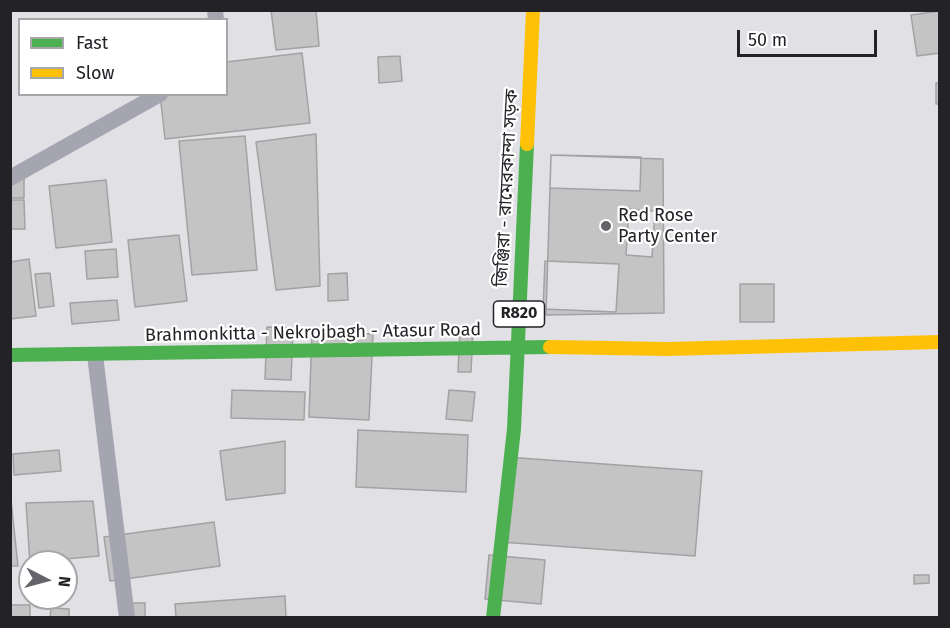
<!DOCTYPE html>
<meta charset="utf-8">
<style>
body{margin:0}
#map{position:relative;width:950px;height:628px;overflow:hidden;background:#e0e0e5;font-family:"Fira Sans",sans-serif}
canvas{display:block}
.frame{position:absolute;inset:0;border:12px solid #232227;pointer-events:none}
.legend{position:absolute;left:18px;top:18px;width:210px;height:78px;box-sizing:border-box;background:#fff;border:2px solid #a7a7a9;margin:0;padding:8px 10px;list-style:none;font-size:18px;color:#232227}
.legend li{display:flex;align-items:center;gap:12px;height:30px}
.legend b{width:30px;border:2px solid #a7a7a9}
.north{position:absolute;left:18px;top:550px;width:60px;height:60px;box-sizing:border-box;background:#fff;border:2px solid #a7a7a9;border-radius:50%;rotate:96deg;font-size:16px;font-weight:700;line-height:24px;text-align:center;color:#232227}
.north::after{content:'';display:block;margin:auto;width:21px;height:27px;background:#65646a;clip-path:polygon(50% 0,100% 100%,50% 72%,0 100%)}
.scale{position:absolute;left:737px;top:30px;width:140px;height:27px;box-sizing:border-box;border:3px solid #232227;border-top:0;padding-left:8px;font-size:18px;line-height:21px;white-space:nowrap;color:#232227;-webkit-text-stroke:4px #fff;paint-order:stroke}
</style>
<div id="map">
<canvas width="950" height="628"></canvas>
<div class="frame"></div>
<ul class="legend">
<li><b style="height:8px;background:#4caf50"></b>Fast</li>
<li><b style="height:8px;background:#ffc107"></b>Slow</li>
</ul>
<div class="north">N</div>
<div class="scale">50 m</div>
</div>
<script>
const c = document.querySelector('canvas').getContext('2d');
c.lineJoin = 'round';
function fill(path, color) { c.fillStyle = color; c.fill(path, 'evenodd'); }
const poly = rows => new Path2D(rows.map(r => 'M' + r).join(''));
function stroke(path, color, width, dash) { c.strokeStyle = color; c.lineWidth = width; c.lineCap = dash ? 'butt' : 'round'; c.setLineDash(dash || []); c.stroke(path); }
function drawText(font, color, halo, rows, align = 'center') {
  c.font = font + ' "Fira Sans","Noto Sans Bengali",sans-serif'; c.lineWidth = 4.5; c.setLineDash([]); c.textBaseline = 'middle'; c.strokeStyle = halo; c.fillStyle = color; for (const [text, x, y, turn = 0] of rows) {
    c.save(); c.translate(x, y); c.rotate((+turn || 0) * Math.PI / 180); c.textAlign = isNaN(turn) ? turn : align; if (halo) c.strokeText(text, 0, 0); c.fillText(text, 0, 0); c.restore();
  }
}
const building = poly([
 [271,10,316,10,319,46,276,50,271,10],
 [940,11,940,53,917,56,911,15,940,11],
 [302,53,310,123,165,139,160,94,226,94,226,62,302,53],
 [400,56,402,81,379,83,378,57,400,56],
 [936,83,940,83,940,104,936,104,936,83],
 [316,134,320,286,276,290,256,142,316,134],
 [245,136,257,270,192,275,179,141,245,136],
 [551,155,641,157,640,191,550,188,551,155],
 [551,155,663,159,664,313,546,315,551,155],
 [10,169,24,169,24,198,10,198,10,169],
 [106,180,112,242,56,248,49,186,106,180],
 [10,200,24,200,25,229,10,229,10,200],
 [629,209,655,211,652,257,626,255,629,209],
 [179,235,187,301,135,307,128,240,179,235],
 [116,249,118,277,87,279,85,251,116,249],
 [29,259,36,316,10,319,10,262,29,259],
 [545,261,619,264,616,312,543,309,545,261],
 [50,273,54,306,39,308,35,274,50,273],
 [347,273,348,300,328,301,328,274,347,273],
 [740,284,774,284,774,322,740,322,740,284],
 [117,300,119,320,72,324,70,303,117,300],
 [267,327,293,328,291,380,265,379,267,327],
 [460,330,473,330,471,372,458,372,460,330],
 [312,331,373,334,369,420,309,417,312,331],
 [232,390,305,392,304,420,231,418,232,390],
 [449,390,475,392,472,421,446,419,449,390],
 [358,430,468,435,466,492,356,487,358,430],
 [285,441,285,493,226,500,220,451,285,441],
 [59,450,61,471,14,475,13,454,59,450],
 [506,457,702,471,695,556,500,542,506,457],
 [10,491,18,566,10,566,10,491],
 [93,501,99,556,30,562,30,564,26,503,93,501],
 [214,522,220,566,110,581,104,537,214,522],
 [489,555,545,560,541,604,485,599,489,555],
 [914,575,929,575,929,583,914,584,914,575],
 [285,596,286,618,176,618,175,604,285,596],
 [127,603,145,603,145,618,127,618,127,603],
 [10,605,30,605,30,618,10,618,10,605],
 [51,608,69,609,69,618,50,618,51,608]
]);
const street = poly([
 [215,10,216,20],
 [10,178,160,94],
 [95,355,127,618]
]);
const fast = poly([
 [10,355,550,347],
 [493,618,514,429,527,144]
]);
const slow = poly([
 [527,144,533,10],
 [550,347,667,349,940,342]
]);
const markers = [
 [606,226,6,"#65646a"]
];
const shields = [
 [519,314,51]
];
const shieldNames = [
 ["R820",519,314]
];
const streetNames = [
 ["জিঞ্জিরা - রামেরকান্দা সড়ক",507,188,-87],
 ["Brahmonkitta - Nekrojbagh - Atasur Road",313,333,-1]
];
const poiNames = [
 ["Red Rose",618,216],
 ["Party Center",618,237]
];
fill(building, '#c4c4c5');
stroke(building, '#a2a2a2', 1.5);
stroke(street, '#a5a4b1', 16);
stroke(fast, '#4caf50', 14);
stroke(slow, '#ffc107', 14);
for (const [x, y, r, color] of markers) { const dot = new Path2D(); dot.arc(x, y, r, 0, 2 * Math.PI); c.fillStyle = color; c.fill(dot); stroke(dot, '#fff', 2); }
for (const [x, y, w] of shields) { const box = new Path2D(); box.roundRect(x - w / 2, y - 13, w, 26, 4.5); c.fillStyle = '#fff'; c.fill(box); stroke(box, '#232227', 1.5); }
drawText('bold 16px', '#232227', null, shieldNames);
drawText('18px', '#232227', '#fff', streetNames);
drawText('18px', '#232227', '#fff', poiNames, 'left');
</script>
